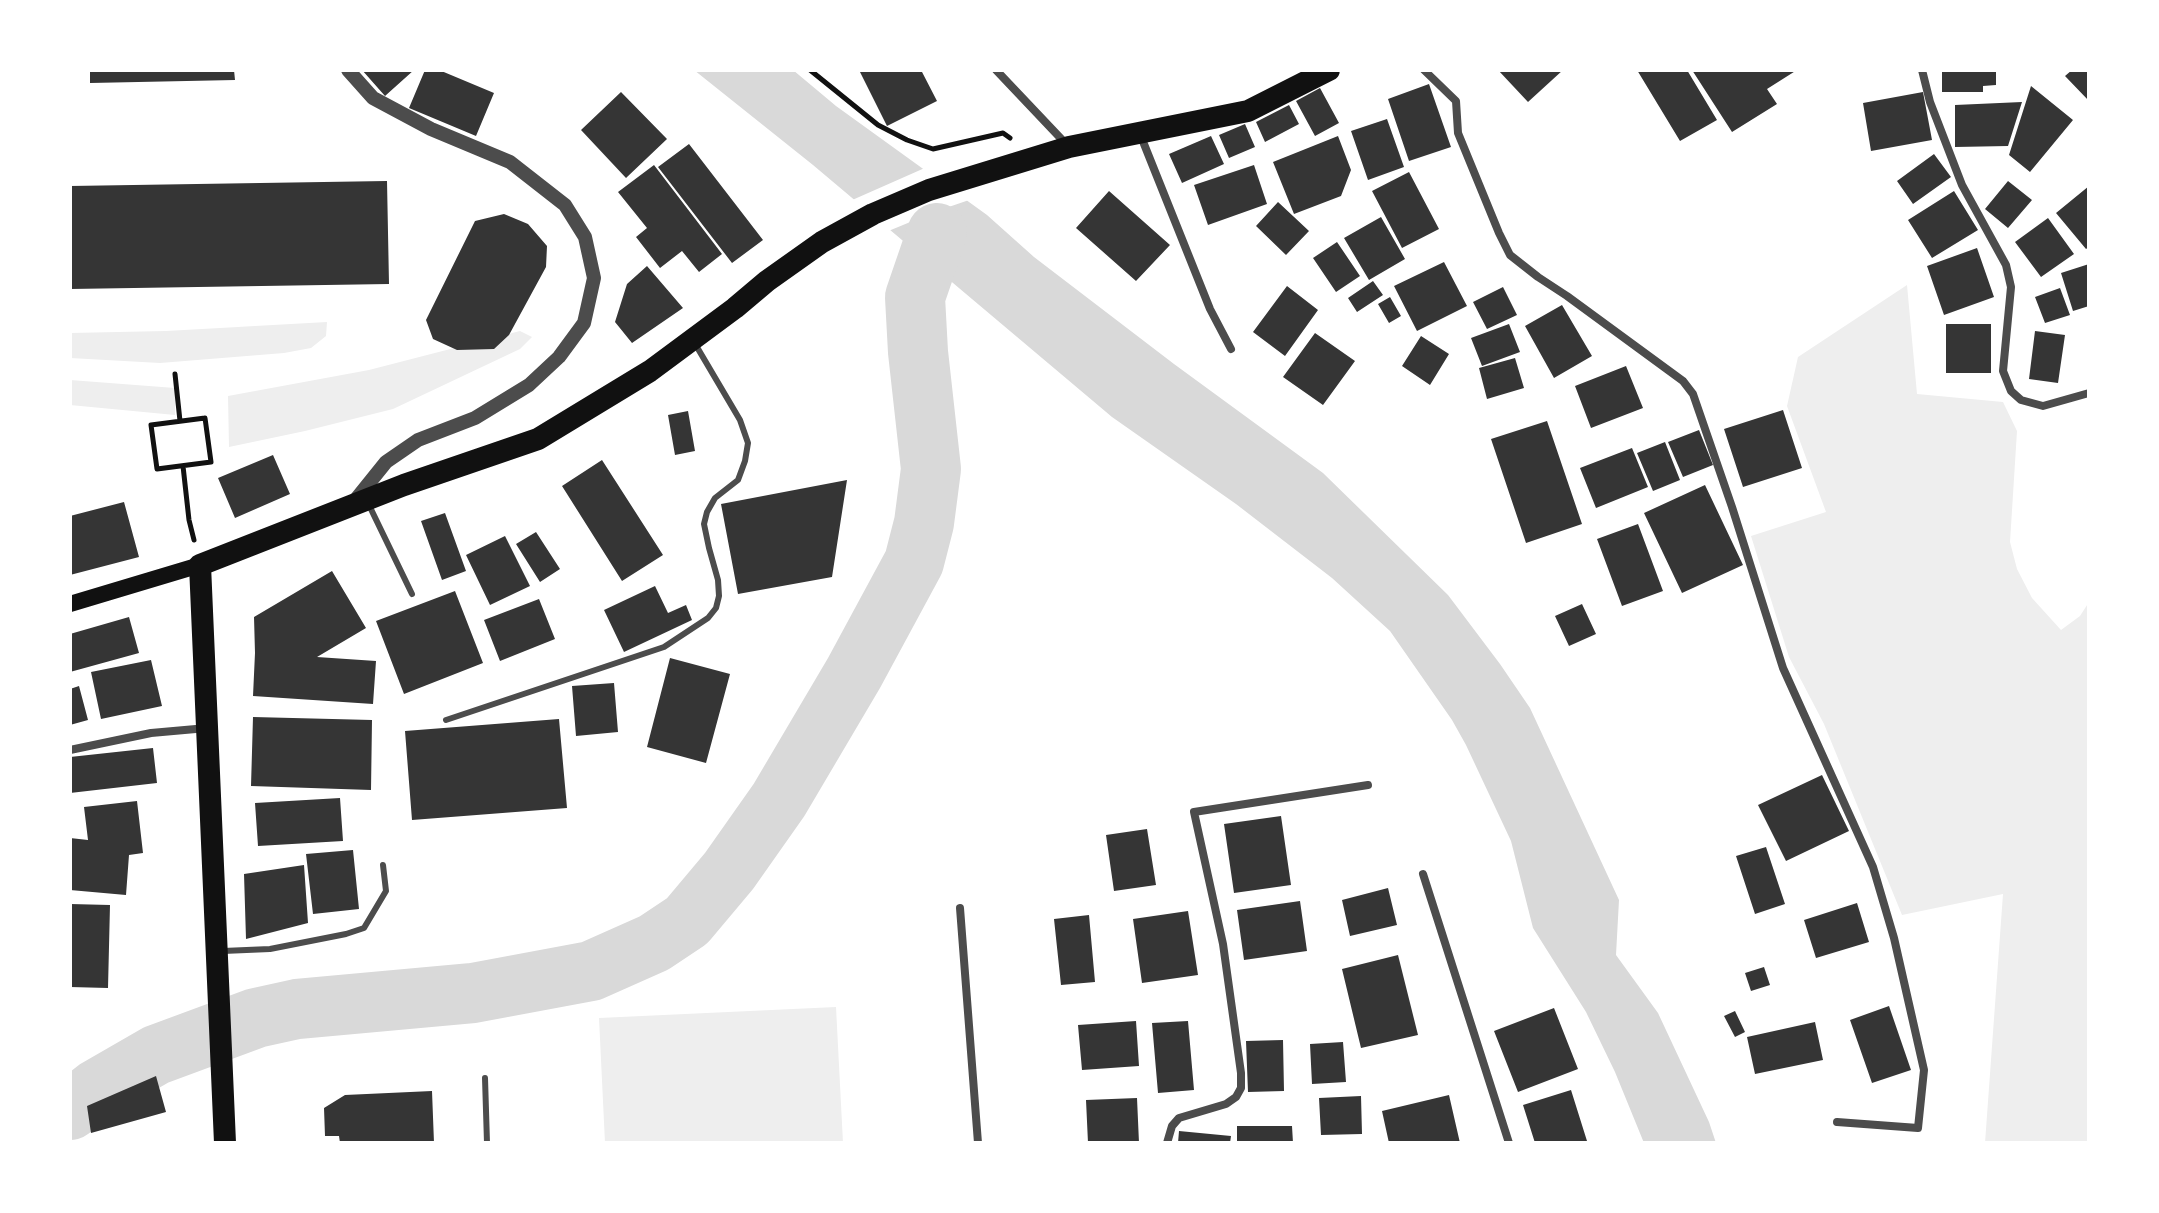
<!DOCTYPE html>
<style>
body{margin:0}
#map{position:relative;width:2159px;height:1213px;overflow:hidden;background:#fff;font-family:Poppins,sans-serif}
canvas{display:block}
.frame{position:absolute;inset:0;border:72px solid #fff;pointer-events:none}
</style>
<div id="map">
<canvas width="2159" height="1213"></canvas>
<div class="frame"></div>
</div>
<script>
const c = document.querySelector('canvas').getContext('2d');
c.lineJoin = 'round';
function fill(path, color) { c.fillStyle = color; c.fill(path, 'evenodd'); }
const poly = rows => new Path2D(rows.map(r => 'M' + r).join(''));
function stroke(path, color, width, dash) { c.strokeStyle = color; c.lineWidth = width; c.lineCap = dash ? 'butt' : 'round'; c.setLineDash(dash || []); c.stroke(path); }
const green = poly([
 [1907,285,1917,394,2003,402,2017,431,2010,542,2017,569,2032,598,2061,630,2080,616,2089,602,2089,1143,1985,1143,2003,894,1902,915,1824,724,1789,657,1751,536,1826,512,1787,406,1798,357],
 [327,322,326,336,311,348,284,353,160,363,70,358,70,333,166,331],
 [520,331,532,337,520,349,393,409,305,431,229,447,228,396,369,370],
 [70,380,175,388,175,415,70,405],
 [836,1007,843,1143,605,1143,599,1018]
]);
const water = poly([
 [694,70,793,70,836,106,987,215,1034,257,1174,364,1323,473,1448,595,1500,664,1530,708,1619,900,1616,955,1658,1013,1709,1122,1716,1143,1644,1143,1615,1072,1586,1012,1533,928,1511,841,1466,745,1452,720,1390,631,1332,578,1236,504,1112,417,813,165]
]);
const pier = poly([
 [927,167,972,199,937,211,886,232,850,201]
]);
const river = poly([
 [70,1110,97,1089,156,1055,256,1018,297,1009,473,993,591,971,654,943,687,921,729,871,779,800,854,673,914,562,924,523,931,469,918,352,915,297,937,233]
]);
const building = poly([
 [90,70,234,70,235,80,90,83],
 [362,70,414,70,385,96],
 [425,70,439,70,494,93,476,136,409,108],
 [859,70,921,70,937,101,887,126],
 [1498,70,1563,70,1528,102],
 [1637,70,1687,70,1717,120,1680,141],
 [1692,70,1797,70,1767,89,1777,104,1732,132],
 [1942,70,1996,70,1996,85,1983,86,1983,92,1942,92],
 [2072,70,2089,70,2089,101,2065,76],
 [1429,84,1451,147,1409,161,1388,99],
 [2031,86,2073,120,2030,172,2009,155],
 [1320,88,1339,123,1315,136,1296,101],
 [621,92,667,139,626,178,581,130],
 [1923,92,1932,140,1871,151,1863,103],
 [2022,102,2008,146,1955,147,1955,105],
 [1289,105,1299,124,1265,142,1256,122],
 [1387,119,1404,167,1368,180,1351,131],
 [1245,124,1255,147,1229,158,1219,135],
 [1211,136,1224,164,1182,183,1169,154],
 [1338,136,1351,170,1341,196,1294,214,1273,162],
 [689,144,763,240,732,263,658,167],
 [1934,154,1951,177,1913,204,1897,181],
 [654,165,722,254,699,272,682,251,660,268,636,237,647,228,618,192],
 [1254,165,1267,204,1208,225,1194,185],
 [1409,172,1439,229,1402,248,1372,191],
 [387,181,389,284,70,289,70,186],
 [2008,181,2032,200,2008,228,1985,209],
 [2089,186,2089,247,2086,249,2056,213],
 [1109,191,1170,245,1136,281,1076,228],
 [1954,191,1978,230,1932,258,1908,220],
 [1278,202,1309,231,1286,255,1256,226],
 [504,214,528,224,547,246,546,267,509,335,494,349,457,350,433,339,426,320,475,221],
 [1381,217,1405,259,1369,280,1344,238],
 [2048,218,2074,254,2041,277,2015,242],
 [1337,242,1360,276,1336,292,1313,258],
 [1977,248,1994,297,1944,315,1927,266],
 [1444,262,1467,306,1417,331,1394,286],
 [2089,264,2089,306,2073,311,2061,273],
 [647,266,683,308,632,343,615,322,627,284],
 [1373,281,1383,295,1357,312,1348,298],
 [1287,286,1318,310,1285,356,1253,332],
 [1503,287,1517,315,1487,329,1473,302],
 [2060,288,2070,315,2045,323,2035,297],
 [1390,297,1401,316,1389,323,1378,304],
 [1562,305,1592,356,1554,378,1525,326],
 [1509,324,1520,352,1482,366,1471,338],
 [1946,324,1991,324,1991,373,1946,373],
 [2035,331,2065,335,2058,383,2029,379],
 [1315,333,1355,361,1323,405,1283,377],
 [1421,336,1449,354,1430,385,1402,366],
 [1515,358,1524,388,1487,399,1479,368],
 [1626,366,1643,408,1591,428,1575,386],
 [1783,410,1802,468,1743,487,1724,429],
 [688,411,695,451,675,455,668,415],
 [1547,421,1582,524,1526,543,1491,439],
 [1699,430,1713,465,1683,477,1668,442],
 [1665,442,1680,480,1653,491,1637,453],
 [1632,448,1648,487,1596,508,1580,468],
 [273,455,290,494,235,518,218,478],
 [602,460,663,555,622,581,562,486],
 [847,480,832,577,738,594,721,504],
 [1705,485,1743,565,1682,593,1644,513],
 [124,502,139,557,70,575,70,516],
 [445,513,466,571,442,580,421,521],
 [1638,524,1663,591,1622,606,1597,539],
 [536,532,560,569,540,582,516,544],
 [505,536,530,586,490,605,466,555],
 [332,571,366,628,317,657,376,661,373,704,253,696,255,653,254,617],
 [655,586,668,613,686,605,692,620,624,652,604,610],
 [455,591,483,663,404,694,376,621],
 [539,599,555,639,500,661,484,620],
 [1582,604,1596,634,1569,646,1555,616],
 [129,617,139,653,70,672,70,634],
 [670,658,730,674,706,763,647,747],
 [151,660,162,706,101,719,91,672],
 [614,683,618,732,576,736,572,686],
 [79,686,88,720,70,725,70,689],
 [253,717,372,720,371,790,251,786],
 [559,719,567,808,412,820,405,731],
 [153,748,157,783,70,793,70,757],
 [1822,775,1849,831,1786,861,1758,805],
 [340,798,343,841,258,846,255,803],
 [137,801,143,853,129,855,126,895,70,890,70,838,88,840,84,807],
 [1281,816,1291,885,1234,893,1224,824],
 [1147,829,1156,885,1114,891,1106,835],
 [1766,847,1785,904,1755,914,1736,856],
 [353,850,359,909,313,914,306,854],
 [304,865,308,923,246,939,244,874],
 [1388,888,1397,925,1350,936,1342,900],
 [1300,901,1307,951,1244,960,1237,910],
 [1857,903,1869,942,1816,958,1804,920],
 [70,904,110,905,108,988,70,987],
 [1188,911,1198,975,1142,983,1133,919],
 [1089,915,1095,982,1061,985,1054,919],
 [1398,955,1418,1035,1361,1048,1342,969],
 [1764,967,1770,985,1751,991,1745,973],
 [1889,1006,1911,1070,1872,1083,1850,1020],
 [1554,1008,1578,1069,1518,1092,1494,1031],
 [1735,1011,1745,1032,1735,1037,1724,1016],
 [1136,1021,1139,1066,1082,1070,1078,1025],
 [1188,1021,1194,1090,1158,1093,1152,1023],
 [1815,1022,1823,1060,1755,1074,1747,1037],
 [1283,1040,1284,1091,1248,1092,1246,1041],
 [1343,1042,1346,1082,1312,1084,1310,1044],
 [156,1076,166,1112,91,1133,87,1106],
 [1571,1090,1587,1141,1580,1143,1535,1143,1523,1105],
 [432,1091,434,1143,340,1143,339,1136,325,1136,324,1108,345,1095],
 [1449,1095,1460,1143,1389,1143,1382,1111],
 [1361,1096,1362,1134,1321,1135,1319,1098],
 [1137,1098,1139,1143,1088,1143,1086,1100],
 [1237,1126,1292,1126,1293,1143,1237,1143],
 [1179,1131,1231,1136,1230,1143,1178,1143]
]);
const path = poly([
 [810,70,878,125,907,140,933,149,1003,133,1010,138],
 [175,374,180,421],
 [205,418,211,462,157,469,151,425,205,418],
 [183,466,189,520,194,540]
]);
const service = poly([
 [368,503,412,594],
 [446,720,664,647,708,618,716,608,719,596,718,580,709,548,704,524,707,512,715,498,738,480,745,461,748,443,740,420,694,342],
 [223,951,270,949,346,934,364,928,386,891,383,865],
 [485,1078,487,1143]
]);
const minor = poly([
 [996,70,1068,146],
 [1424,70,1456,101,1458,133,1499,233,1510,255,1538,277,1567,296,1683,381,1693,394,1732,507,1783,668,1873,867,1894,938,1924,1070,1918,1128,1837,1122],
 [1922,70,1930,102,1962,185,2006,265,2011,287,2003,371,2011,391,2021,400,2043,406,2089,393],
 [1140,134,1210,309,1231,349],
 [70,750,151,733,207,728],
 [1423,874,1509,1143],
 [960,908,978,1143],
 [1167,1143,1172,1126,1179,1118,1226,1104,1236,1097,1241,1088,1241,1073,1223,944,1194,812,1368,785]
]);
const tertiary = poly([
 [348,70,373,98,431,129,510,162,565,205,585,237,594,278,584,323,559,357,529,385,475,418,418,440,386,462,353,503]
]);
const secondary = poly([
 [70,604,200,565]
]);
const trunk = poly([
 [225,1143,200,565,404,485,538,439,650,371,735,308,767,281,822,242,873,214,929,190,1069,147,1248,111,1329,70]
]);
fill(green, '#eee');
fill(water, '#d9d9d9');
fill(pier, '#fff');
stroke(river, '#d9d9d9', 60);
fill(building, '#353535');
stroke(path, '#111', 5);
stroke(service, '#4c4c4c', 6);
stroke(minor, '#4c4c4c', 8);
stroke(tertiary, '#4c4c4c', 14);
stroke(secondary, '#111', 16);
stroke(trunk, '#111', 22);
</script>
